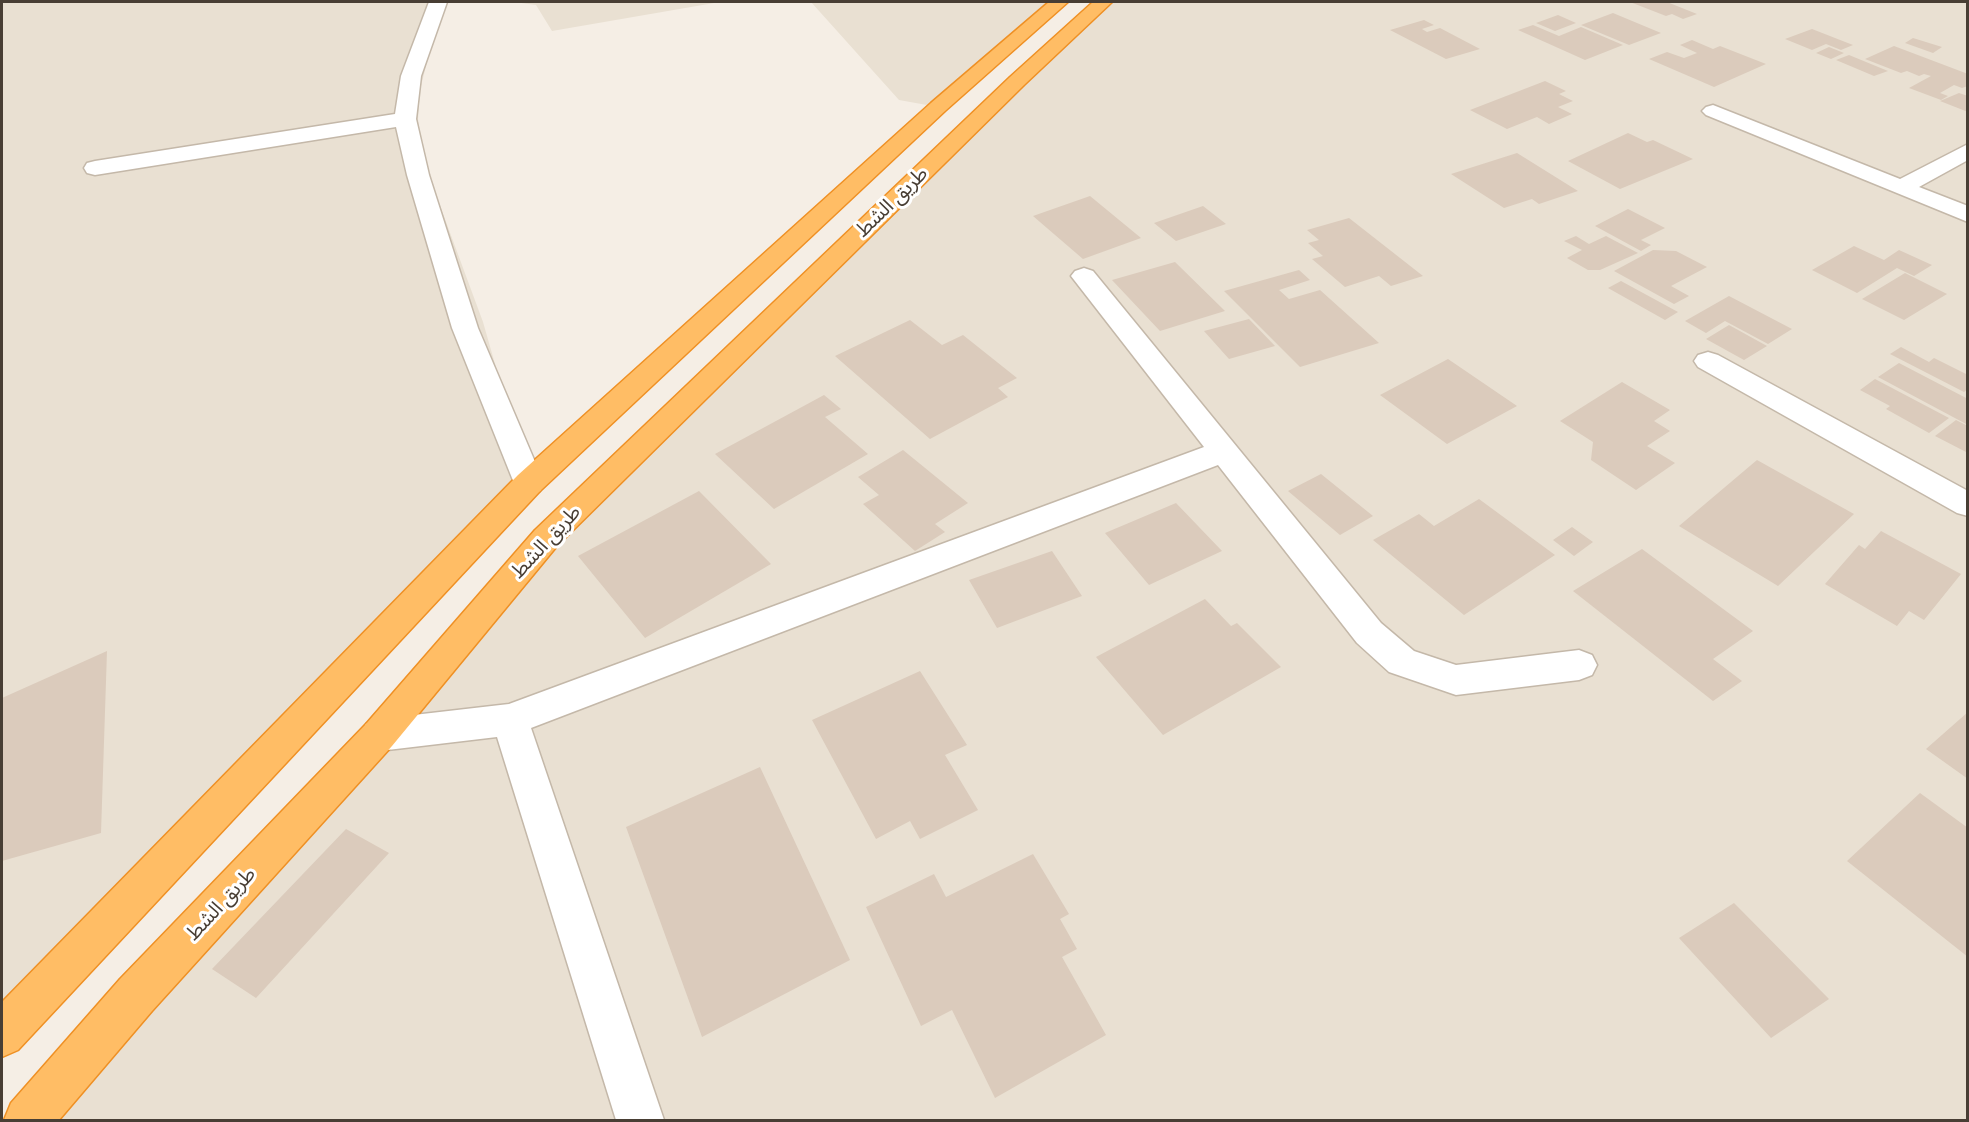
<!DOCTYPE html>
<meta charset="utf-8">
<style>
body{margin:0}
#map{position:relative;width:1969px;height:1122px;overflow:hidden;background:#f5eee5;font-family:Cabin,sans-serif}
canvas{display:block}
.frame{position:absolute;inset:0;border:3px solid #483e34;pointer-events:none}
</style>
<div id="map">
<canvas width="1969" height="1122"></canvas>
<div class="frame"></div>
</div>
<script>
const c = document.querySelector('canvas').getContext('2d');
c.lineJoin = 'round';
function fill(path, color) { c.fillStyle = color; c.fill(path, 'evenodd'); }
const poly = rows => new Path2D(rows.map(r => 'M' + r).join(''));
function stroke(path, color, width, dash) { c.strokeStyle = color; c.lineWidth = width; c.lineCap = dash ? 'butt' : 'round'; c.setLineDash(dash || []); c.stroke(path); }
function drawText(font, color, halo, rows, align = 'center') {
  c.font = font + ' Cabin,"Noto Sans Arabic",sans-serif'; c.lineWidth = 6; c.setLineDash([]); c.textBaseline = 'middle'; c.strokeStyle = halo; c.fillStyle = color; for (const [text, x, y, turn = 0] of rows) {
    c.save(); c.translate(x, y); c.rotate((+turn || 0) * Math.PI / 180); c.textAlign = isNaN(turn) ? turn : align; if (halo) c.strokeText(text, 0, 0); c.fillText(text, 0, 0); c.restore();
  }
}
const residential = poly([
 [2,2,442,2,420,90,418,119,425,165,483,322,529,483,2,1034],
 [514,2,720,2,552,31,536,5],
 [811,2,1059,2,938,107,899,100],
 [1103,2,1967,2,1967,1120,28,1120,136,995,546,538,1017,81]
]);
const building = poly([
 [1630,2,1667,2,1697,14,1683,19,1672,14,1666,16],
 [1613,13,1661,33,1629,45,1581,25],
 [1558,15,1576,23,1555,31,1536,23],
 [1424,20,1434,25,1422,29,1427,32,1440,28,1480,49,1446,59,1390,30],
 [1533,25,1559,36,1581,27,1623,45,1585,60,1518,30],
 [1812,29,1853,45,1841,50,1826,44,1812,50,1785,39],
 [1913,38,1942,47,1933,53,1905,43],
 [1692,40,1713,49,1720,46,1766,64,1714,87,1649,59,1667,52,1684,58,1697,53,1680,45],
 [1894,46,1968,74,1968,86,1962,88,1954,85,1940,93,1948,96,1941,100,1909,88,1931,76,1924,74,1919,76,1907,71,1901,73,1865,59],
 [1829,47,1844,53,1831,59,1816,53],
 [1849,55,1888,71,1874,76,1836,60],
 [1545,81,1566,91,1559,94,1573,101,1558,107,1572,114,1549,124,1537,117,1507,129,1470,110],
 [1959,93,1968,96,1968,112,1940,101],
 [1628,133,1647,142,1653,140,1693,159,1620,189,1568,161],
 [1517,153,1578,191,1539,204,1532,199,1504,208,1451,174],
 [1090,196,1141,238,1083,259,1033,216],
 [1203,206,1226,224,1176,241,1154,223],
 [1628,209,1665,228,1641,240,1651,245,1641,251,1595,226],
 [1349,218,1423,276,1391,286,1379,276,1345,287,1312,259,1323,256,1308,243,1319,240,1307,230],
 [1576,236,1589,244,1606,236,1638,253,1600,270,1588,270,1567,258,1582,250,1564,241],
 [1854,246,1884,260,1899,250,1932,265,1914,276,1897,268,1857,293,1812,270],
 [1653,250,1676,251,1707,267,1671,286,1689,296,1674,304,1614,271],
 [1175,262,1225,311,1160,331,1112,280],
 [1299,270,1310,280,1279,290,1289,299,1320,290,1379,343,1300,367,1224,291],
 [1905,273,1947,294,1904,320,1862,299],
 [1621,281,1678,312,1665,320,1608,288],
 [1729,296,1792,329,1768,344,1725,321,1706,333,1685,321],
 [1249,319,1275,346,1229,359,1204,331],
 [910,320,942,345,963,335,1017,378,998,388,1008,397,930,439,835,356],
 [1729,325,1767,346,1744,360,1706,339],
 [1901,347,1929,362,1934,358,1968,375,1968,389,1964,392,1890,354],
 [1448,359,1517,406,1447,444,1380,395],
 [1899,363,1968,399,1968,425,1878,377],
 [1875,379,1949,418,1929,433,1886,409,1890,406,1860,390],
 [1622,382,1670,410,1654,421,1670,431,1647,446,1675,463,1636,490,1591,460,1593,442,1560,421],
 [824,395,841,409,825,417,868,454,774,509,715,454],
 [1956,420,1968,426,1968,453,1935,436],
 [903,450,968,503,935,524,945,532,915,551,863,504,879,495,858,477],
 [1757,460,1854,514,1778,586,1679,526],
 [1321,474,1373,516,1340,535,1288,491],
 [699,491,771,564,645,638,578,556],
 [1479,499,1555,555,1464,615,1373,540,1419,514,1434,526],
 [1176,503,1222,551,1149,585,1105,533],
 [1572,527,1593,542,1574,556,1553,540],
 [1881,531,1961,574,1924,620,1909,611,1897,626,1825,584,1859,545,1865,549],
 [1642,549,1753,631,1713,659,1742,681,1713,701,1573,591],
 [1052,551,1082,596,997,628,969,580],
 [1205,599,1231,626,1237,623,1281,667,1163,735,1096,657],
 [107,651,101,833,2,861,2,698],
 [920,671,967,745,945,755,978,810,920,839,910,821,876,839,812,720],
 [1968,712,1968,779,1926,749],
 [760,767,850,960,702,1037,626,827],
 [1920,793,1968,828,1968,957,1847,861],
 [346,829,389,853,256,998,212,969],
 [1033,854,1069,914,1060,919,1077,949,1062,957,1106,1035,995,1098,952,1010,921,1026,866,907,934,874,946,897],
 [1734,903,1829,999,1771,1038,1679,938]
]);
const minor = poly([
 [429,2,447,2,421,76,416,119,429,175,478,328,544,483,540,491,529,494,518,491,514,483,452,328,407,175,396,127,95,175,87,173,84,168,87,163,95,161,395,114,401,76,429,2],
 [1713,105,1900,179,1968,144,1968,160,1919,187,1968,206,1968,222,1706,115,1702,111,1706,107,1713,105],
 [1084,268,1093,271,1381,623,1414,651,1456,665,1579,650,1592,655,1597,665,1592,675,1579,680,1456,695,1389,672,1357,643,1218,465,531,728,664,1120,616,1120,497,737,379,751,366,746,360,735,366,724,379,719,509,704,1204,447,1071,276,1075,271,1084,268],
 [1708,352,1718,355,1968,491,1968,516,1957,513,1698,367,1694,361,1698,355,1708,352]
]);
const highway = poly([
 [1049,2,1068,2,945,111,540,491,18,1050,2,1057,2,1002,518,475,931,103,1049,2],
 [1093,2,1112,2,1024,85,557,546,392,746,152,1011,59,1120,4,1120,11,1103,120,979,366,724,535,530,1010,77,1093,2]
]);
const streetNames = [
 ["طريق الشط",892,202,-44],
 ["طريق الشط",546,542,-47],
 ["طريق الشط",221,904,-47]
];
fill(residential, '#e9e0d2');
fill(building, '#dbcbbc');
stroke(minor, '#c4b8a9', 3);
stroke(highway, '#ef9024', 3);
fill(minor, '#fff');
fill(highway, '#ffbd65');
drawText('20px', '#483e34', '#fff', streetNames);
</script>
